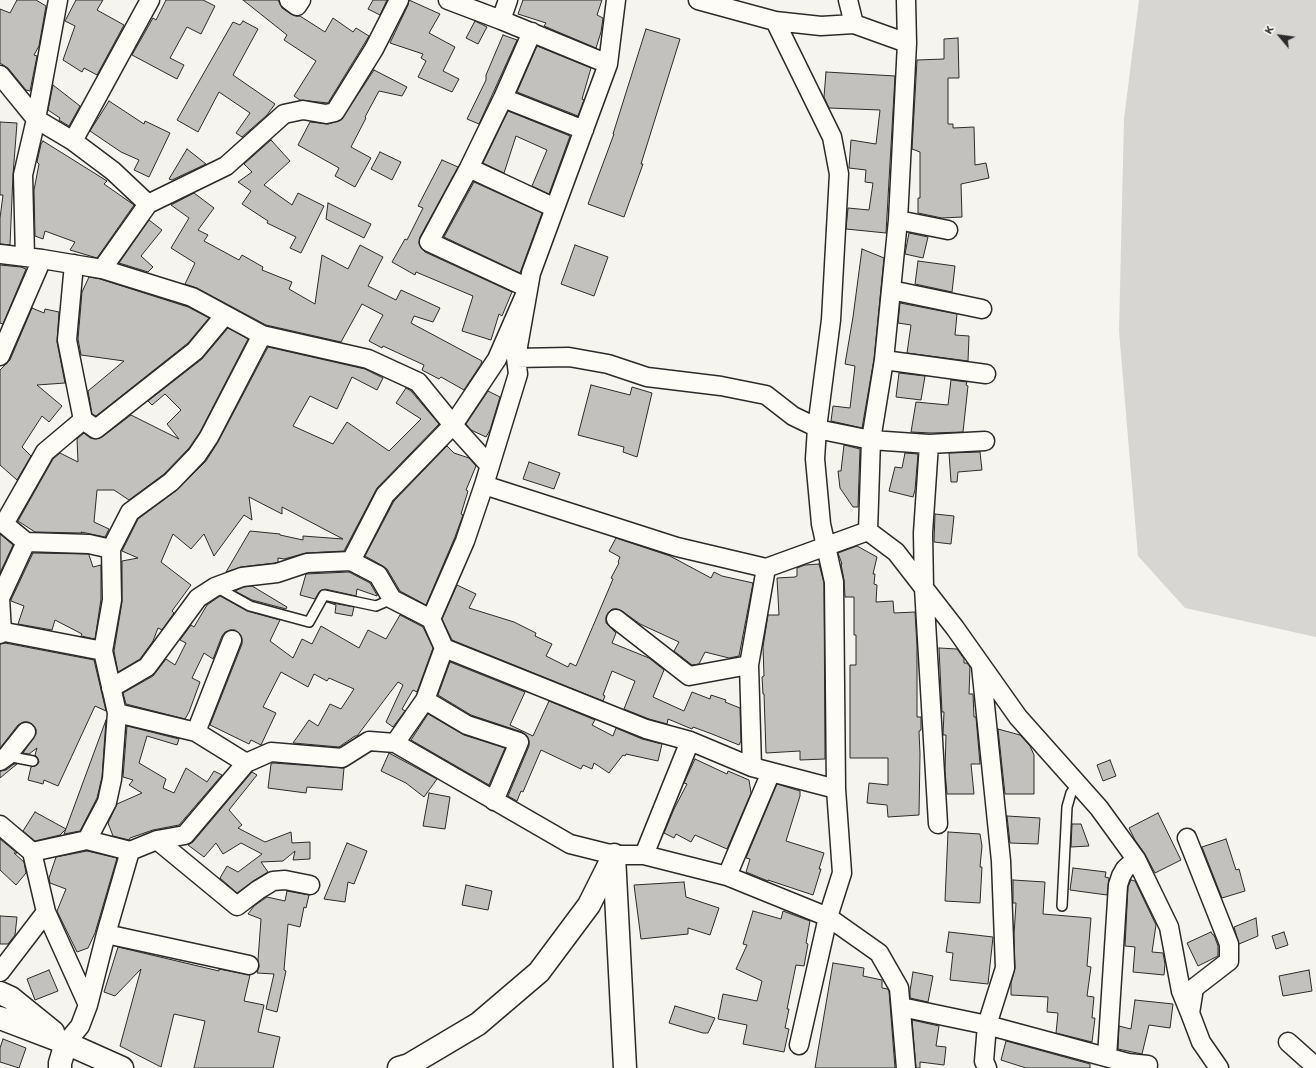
<!DOCTYPE html>
<style>
body{margin:0}
#map{position:relative;width:1316px;height:1068px;overflow:hidden;background:#f5f4ef;font-family:Itim,sans-serif}
canvas{display:block}
.north{position:absolute;left:1260px;top:16px;width:40px;height:40px;-webkit-text-stroke:3px #fdfcf7;paint-order:stroke;rotate:299deg;font-size:11px;font-weight:700;line-height:16px;text-align:center;color:#2b2b2b}
.north::after{content:'';display:block;margin:auto;width:14px;height:18px;background:#2b2b2b;clip-path:polygon(50% 0,100% 100%,50% 72%,0 100%)}
</style>
<div id="map">
<canvas width="1316" height="1068"></canvas>
<div class="north">K</div>
</div>
<script>
const c = document.querySelector('canvas').getContext('2d');
c.lineJoin = 'round';
function fill(path, color) { c.fillStyle = color; c.fill(path, 'evenodd'); }
const poly = rows => new Path2D(rows.map(r => 'M' + r).join(''));
function stroke(path, color, width, dash) { c.strokeStyle = color; c.lineWidth = width; c.lineCap = dash ? 'butt' : 'round'; c.setLineDash(dash || []); c.stroke(path); }
const green = poly([
 [1139,0,1316,0,1316,637,1185,608,1138,556,1119,331,1124,119]
]);
const building = poly([
 [17,0,36,0,46,6,39,46,34,55,37,56,30,91,26,90,8,68,0,63,0,9,10,13,17,0],
 [76,0,103,0,97,10,124,25,97,75,84,68,82,72,63,60,75,26,65,21,76,0],
 [166,0,203,0,215,6,201,34,187,27,170,58,184,65,177,79,132,55,153,18,156,20,166,0],
 [243,0,278,0,282,8,291,14,296,16,300,16,325,32,333,18,353,32,356,28,369,36,328,103,300,100,294,96,316,61,284,40,287,35,243,0],
 [373,0,387,0,380,15,368,9,373,0],
 [409,0,440,14,429,33,455,47,443,71,459,79,452,92,418,77,426,61,421,58,423,54,390,43,408,5,409,0],
 [523,0,602,0,597,15,603,18,601,32,596,48,544,26,546,23,518,14,523,0],
 [243,21,258,29,233,75,275,104,267,115,242,137,236,133,250,113,219,92,198,132,177,120,233,22,240,25,243,21],
 [475,21,487,27,478,44,466,38,475,21],
 [646,29,680,39,641,164,643,164,624,217,588,204,614,134,613,134,646,29],
 [503,35,517,40,479,124,467,119,486,80,486,75,503,35],
 [958,38,959,78,948,78,948,124,953,124,953,128,974,127,975,165,986,163,989,178,961,184,962,217,942,218,918,213,918,198,920,198,920,152,912,149,917,60,944,59,944,39,958,38],
 [537,46,591,68,582,99,584,100,578,116,517,92,537,46],
 [374,70,407,87,402,96,379,91,365,117,366,118,351,147,371,158,355,187,335,176,339,168,298,145,310,122,328,124,341,120,374,70],
 [826,72,895,76,886,233,846,229,848,208,869,210,873,183,865,182,866,170,849,168,851,140,876,144,880,110,829,108,824,97,826,72],
 [53,85,80,106,69,126,59,120,60,118,48,110,53,85],
 [109,101,144,124,145,121,170,133,149,177,134,170,139,160,121,152,90,131,109,101],
 [508,111,570,136,549,194,532,186,547,150,516,136,504,173,483,163,508,111],
 [0,122,17,123,13,175,10,245,0,244,0,218,3,195,0,195,0,122],
 [271,140,290,161,264,185,292,205,298,193,324,206,301,253,290,248,296,237,267,223,268,221,242,204,251,191,238,182,252,172,244,164,271,140],
 [43,141,107,181,104,184,134,205,97,258,70,250,75,242,45,231,43,239,35,236,34,190,39,164,37,162,41,144,43,141],
 [187,149,206,164,172,180,169,179,187,149],
 [380,152,401,162,392,180,371,169,380,152],
 [442,160,458,167,420,237,419,243,421,248,425,252,512,292,502,316,499,314,491,340,462,331,473,296,416,272,415,275,392,262,405,239,407,240,423,208,418,206,442,160],
 [474,182,542,213,520,273,444,237,474,182],
 [194,193,214,208,198,230,208,235,204,241,239,260,242,255,263,267,262,270,292,282,289,289,315,304,322,255,348,269,360,245,383,257,368,286,396,300,401,290,440,308,433,322,414,316,411,323,482,361,481,364,464,390,441,377,439,379,422,370,424,365,383,346,382,348,369,341,383,315,362,304,341,342,266,325,197,288,185,284,195,263,171,248,189,218,171,205,194,193],
 [328,203,371,224,364,238,326,219,328,203],
 [149,220,162,230,141,256,153,267,148,272,119,263,149,220],
 [909,233,928,237,923,258,905,254,909,233],
 [575,245,608,257,594,296,561,284,575,245],
 [862,249,884,258,874,359,862,428,831,421,833,406,850,408,855,366,845,364,853,317,862,249],
 [918,261,955,266,952,292,915,284,918,261],
 [0,265,21,267,26,269,3,324,0,323,0,265],
 [89,277,100,279,188,307,209,318,188,343,96,416,92,414,88,391,124,361,81,355,78,339,82,292,89,277],
 [900,303,957,314,955,335,969,336,968,361,907,353,911,325,898,323,900,303],
 [32,308,44,313,45,309,59,312,57,342,65,383,37,385,62,406,49,422,42,416,22,447,31,456,17,480,0,465,0,370,10,360,32,308],
 [228,328,248,339,200,432,189,448,164,474,129,500,114,490,97,490,94,522,109,529,105,537,81,532,82,533,35,532,18,521,53,459,60,453,78,462,77,439,84,433,90,438,96,439,102,437,131,415,179,439,167,424,181,410,165,394,152,405,148,401,202,359,228,328],
 [268,347,365,369,383,378,377,390,352,377,337,409,310,396,293,426,333,444,347,422,389,451,421,419,396,403,406,388,411,391,439,424,377,488,344,551,306,553,284,559,278,558,278,562,275,563,241,567,226,572,250,531,280,534,280,535,303,540,303,536,343,539,282,507,282,514,249,497,252,520,244,515,214,556,204,534,191,549,173,534,161,562,191,585,172,611,174,613,162,630,158,628,153,641,140,659,118,672,114,651,122,602,122,561,138,558,122,551,138,519,177,490,206,461,218,442,268,347],
 [899,373,925,376,921,400,896,397,899,373],
 [951,380,967,382,966,385,968,386,963,432,931,433,911,432,916,402,948,405,951,380],
 [591,385,630,395,632,387,652,393,637,457,623,452,624,447,578,435,591,385],
 [488,391,500,397,490,430,486,437,471,430,466,424,488,391],
 [844,445,860,449,858,507,853,507,840,488,838,471,841,471,844,445],
 [447,446,454,453,469,458,476,466,466,490,468,491,461,514,463,515,455,537,426,605,400,591,387,569,383,566,365,556,394,501,447,446],
 [980,452,982,470,958,472,957,482,951,482,949,453,980,452],
 [905,453,918,454,915,490,913,497,889,491,895,467,902,468,905,453],
 [529,462,560,473,554,489,523,479,529,462],
 [935,514,954,516,951,544,934,542,935,514],
 [0,534,13,545,0,573,0,534],
 [616,538,670,556,711,578,714,572,722,576,753,583,739,656,729,658,705,652,699,664,692,665,674,651,679,642,640,624,622,611,617,609,612,609,608,613,606,618,606,623,616,633,612,643,649,658,664,670,653,697,684,711,692,692,710,699,711,695,726,700,725,702,740,708,741,741,739,745,712,734,693,727,692,729,668,719,667,724,649,719,624,709,635,681,612,671,603,695,605,696,603,701,452,640,442,619,457,585,476,594,469,608,514,622,536,633,535,636,552,644,546,656,568,667,570,663,576,666,613,579,611,578,619,563,618,562,620,557,609,551,616,538],
 [857,546,877,557,873,574,875,574,874,584,877,585,876,602,893,601,894,613,915,612,917,646,917,717,921,717,921,730,919,731,920,754,919,815,888,817,887,805,867,803,869,783,888,785,888,758,850,758,850,665,856,665,856,635,854,635,854,597,845,597,844,580,841,564,842,564,838,553,857,546],
 [33,553,88,554,89,555,93,567,101,565,101,599,95,639,81,636,82,634,55,620,52,630,18,624,24,606,11,601,11,600,33,553],
 [819,564,824,583,825,759,800,760,800,751,766,753,764,694,763,694,762,677,764,676,763,647,768,615,779,615,777,578,795,577,797,576,797,568,805,565,819,564],
 [349,572,370,583,377,595,377,596,357,589,356,596,325,589,319,592,315,599,300,595,306,574,349,572],
 [252,586,287,607,286,609,252,600,235,591,244,587,252,586],
 [220,596,247,611,280,620,270,641,293,658,302,639,312,644,321,626,359,648,368,630,386,639,400,615,423,627,433,648,417,692,413,690,402,709,405,711,393,727,386,722,403,685,398,682,357,736,355,736,339,747,293,743,309,720,318,726,330,704,341,709,354,689,329,678,327,681,314,674,308,687,281,672,263,707,276,713,261,745,251,740,249,744,210,725,242,644,242,639,240,634,235,630,230,630,225,632,222,636,213,659,204,653,192,678,200,682,189,712,185,719,126,704,123,693,153,676,166,659,175,665,186,643,180,640,191,625,194,627,207,605,220,596],
 [327,602,354,607,352,616,335,613,336,605,327,602],
 [5,643,94,660,106,711,95,706,58,786,44,780,43,784,28,780,31,767,37,765,39,762,38,759,35,755,37,748,29,754,23,753,36,734,36,729,32,724,28,722,23,722,18,725,0,748,0,644,5,643],
 [939,648,957,649,964,659,964,663,967,663,970,667,969,694,973,694,974,717,976,717,980,764,971,764,974,794,947,794,945,771,946,735,943,735,944,712,942,712,939,648],
 [450,662,525,692,510,725,533,736,549,701,595,720,592,725,613,736,616,728,642,739,662,744,658,761,626,754,625,756,623,755,609,773,594,763,592,769,583,765,581,769,541,750,523,792,521,791,517,801,508,796,529,746,529,741,527,736,522,732,471,715,438,695,450,662],
 [428,714,464,735,505,748,489,785,411,740,428,714],
 [106,720,102,777,97,798,80,831,64,834,106,720],
 [127,726,179,739,177,745,147,736,139,763,166,779,163,788,174,793,186,768,207,782,214,771,222,775,179,825,153,830,130,838,129,840,113,836,108,823,117,804,142,793,129,785,133,780,123,777,127,726],
 [998,729,1020,735,1030,746,1034,755,1034,794,1005,794,998,729],
 [389,753,437,779,424,797,406,783,381,771,389,753],
 [695,759,727,774,728,771,749,780,751,793,727,849,695,835,691,842,676,834,674,838,664,833,674,809,687,784,684,783,695,759],
 [1110,760,1116,776,1103,781,1097,765,1110,760],
 [273,763,344,768,342,790,307,787,306,793,268,788,271,764,273,763],
 [14,764,17,764,0,778,0,771,6,770,14,764],
 [252,772,257,775,229,810,242,825,238,828,265,842,291,832,292,843,310,842,310,859,293,860,295,851,283,861,261,862,268,872,253,881,237,893,220,878,227,866,238,872,262,854,241,843,223,854,216,843,204,857,188,845,193,842,252,772],
 [777,784,800,791,800,796,786,841,824,853,819,869,821,869,813,895,768,880,768,881,746,872,750,859,746,858,777,784],
 [429,793,450,797,445,829,423,826,429,793],
 [35,812,66,829,60,835,35,841,23,831,35,812],
 [1158,813,1181,860,1155,873,1145,854,1135,840,1129,828,1158,813],
 [1007,816,1040,818,1038,844,1010,843,1007,816],
 [1072,824,1081,824,1089,846,1071,847,1072,824],
 [948,832,980,834,982,846,980,867,982,867,980,903,945,901,948,832],
 [0,839,17,853,14,853,24,862,26,873,16,885,0,870,0,839],
 [1226,839,1236,870,1239,869,1245,891,1222,898,1202,847,1226,839],
 [347,843,367,851,354,884,348,882,345,902,324,899,347,843],
 [87,851,117,858,95,933,88,948,77,952,57,911,66,889,50,883,49,878,56,857,87,851],
 [1073,868,1106,872,1105,877,1109,878,1107,895,1070,890,1073,868],
 [1013,880,1045,882,1043,914,1091,918,1087,966,1091,967,1087,996,1094,997,1092,1018,1095,1018,1092,1042,1056,1033,1058,1013,1047,1012,1048,997,1011,995,1011,983,1015,968,1014,935,1016,903,1013,903,1013,880],
 [1131,880,1135,881,1156,925,1152,952,1163,953,1165,964,1164,975,1133,972,1135,947,1125,946,1128,887,1131,880],
 [684,882,686,897,719,908,710,935,688,928,688,934,641,939,634,885,684,882],
 [466,885,492,891,488,910,462,905,466,885],
 [287,891,309,895,306,908,304,907,300,927,288,924,284,970,286,971,277,1012,266,1009,274,974,257,973,259,967,258,960,261,919,248,914,254,906,267,897,285,901,287,891],
 [753,911,781,919,783,911,810,921,806,943,808,944,804,966,796,965,787,1009,789,1009,785,1028,789,1029,784,1052,743,1044,747,1025,718,1019,723,994,757,1001,762,981,736,969,747,945,743,944,753,911],
 [0,916,17,917,15,935,8,944,0,944,0,916],
 [1256,918,1258,936,1239,944,1234,927,1256,918],
 [949,932,993,937,988,984,950,980,953,953,946,952,949,932],
 [1211,932,1213,935,1214,935,1218,946,1218,956,1198,966,1187,943,1211,932],
 [1284,932,1288,945,1276,949,1272,936,1284,932],
 [118,947,219,971,219,969,250,975,244,1001,264,1005,258,1032,280,1037,273,1068,194,1068,205,1021,174,1014,161,1067,120,1046,141,969,115,996,104,992,118,947],
 [833,963,864,968,863,976,882,980,882,988,888,989,889,991,895,1068,815,1068,833,963],
 [49,970,58,991,35,1000,27,979,49,970],
 [1309,970,1312,991,1283,996,1279,976,1309,970],
 [913,972,933,976,928,1002,910,998,910,991,913,972],
 [1135,1000,1173,1004,1170,1028,1149,1025,1142,1054,1118,1049,1119,1026,1131,1029,1135,1000],
 [675,1006,715,1018,708,1033,703,1033,669,1023,675,1006],
 [912,1020,939,1026,936,1046,946,1047,944,1065,920,1062,920,1068,916,1068,912,1020],
 [3,1039,26,1048,19,1068,0,1062,0,1048,3,1039],
 [1006,1041,1090,1064,1090,1068,1026,1068,1001,1060,1006,1041]
]);
const lane = poly([
 [216,587,250,606,309,622,324,595,376,606,392,599],
 [7,756,33,761],
 [1062,906,1067,807,1071,793,1078,784]
]);
const street = poly([
 [289,0,297,6,301,0],
 [448,0,501,20,608,64],
 [616,0,608,64,531,273,516,358,518,374,484,485,465,541,431,619,444,648,646,729,690,741,752,767,836,789],
 [698,0,775,21,821,26,854,24,907,43],
 [848,0,854,24],
 [501,20,508,0],
 [775,21,832,137,839,174,831,320,817,428,815,459,821,524,834,582,836,789,842,873,828,917,799,1045],
 [0,75,36,119,73,141,113,171,148,204],
 [503,98,584,130],
 [73,141,150,0],
 [469,168,555,208],
 [898,220,948,230],
 [0,254,42,259,102,269,192,297,262,335,368,359,418,382,453,425,490,466],
 [25,257,23,175,36,119,58,0],
 [74,264,67,340,83,420],
 [102,269,148,204,226,166,284,114,303,110,326,114,335,112,374,49,399,0],
 [891,290,982,309],
 [0,356,42,259],
 [516,358,569,357,608,364,647,377,721,386,766,395,793,416,822,430,871,440,929,444,985,441],
 [884,360,986,374],
 [929,444,923,533,924,588,938,824],
 [484,485,677,547,766,568,868,531,896,552,955,628,1018,717,1099,808,1136,859,1169,927,1181,991,1190,1013,1201,1042,1219,1068],
 [868,531,871,440,884,360,898,220,907,43,906,0],
 [26,542,4,524,45,452,83,420,96,429,195,351,225,315],
 [351,561,385,495,453,425,497,359,528,288,429,242,469,168,503,98,532,32],
 [616,619,689,676,749,665],
 [0,631,103,651],
 [0,634,2,632,0,598,26,542,89,544,111,549],
 [111,688,147,667,198,598,215,587,242,577,277,573,307,563,351,561,378,575,392,599,431,619],
 [425,700,467,725,519,742,494,801],
 [117,713,196,732,246,763],
 [196,732,232,640],
 [395,743,570,844,614,855,644,855,727,876,828,917,879,953,899,988,906,1068],
 [0,761,7,756,26,732],
 [752,767,749,665,766,568],
 [0,825,32,852,87,840,130,851,106,934,88,1005,80,1026,66,1043],
 [1187,838,1229,944,1229,961,1194,988,1190,1013],
 [87,840,107,802,112,779,117,713,103,651,112,600,111,549,130,512,171,482,197,455,209,437,262,335],
 [157,840,237,906,258,890,273,881,285,880,310,885],
 [130,851,157,840,185,835,246,763,271,752,342,758,369,741,395,743,425,700,444,648],
 [32,852,46,912,88,1005],
 [644,855,690,741],
 [727,876,771,772],
 [106,934,249,965],
 [0,972,46,912],
 [901,1007,987,1025,1005,968,1001,861,981,666],
 [1288,1042,1316,1067],
 [1107,1057,1118,885,1121,876,1125,869,1136,859],
 [987,1068,984,1061,987,1025,1128,1063,1148,1065]
]);
const secondary = poly([
 [614,856,625,1068],
 [0,993,11,998,53,1032],
 [0,1018,66,1043,122,1068],
 [60,1068,60,1063,66,1043],
 [399,1068,409,1065,478,1024,539,972,589,905,614,855]
]);
fill(green, '#d7d6d2');
fill(building, '#c2c1be');
stroke(building, '#2b2b2b', 1);
stroke(lane, '#2b2b2b', 12);
stroke(street, '#2b2b2b', 21);
stroke(secondary, '#2b2b2b', 25);
stroke(lane, '#fdfcf7', 9);
stroke(street, '#fdfcf7', 18);
stroke(secondary, '#fdfcf7', 22);
</script>
